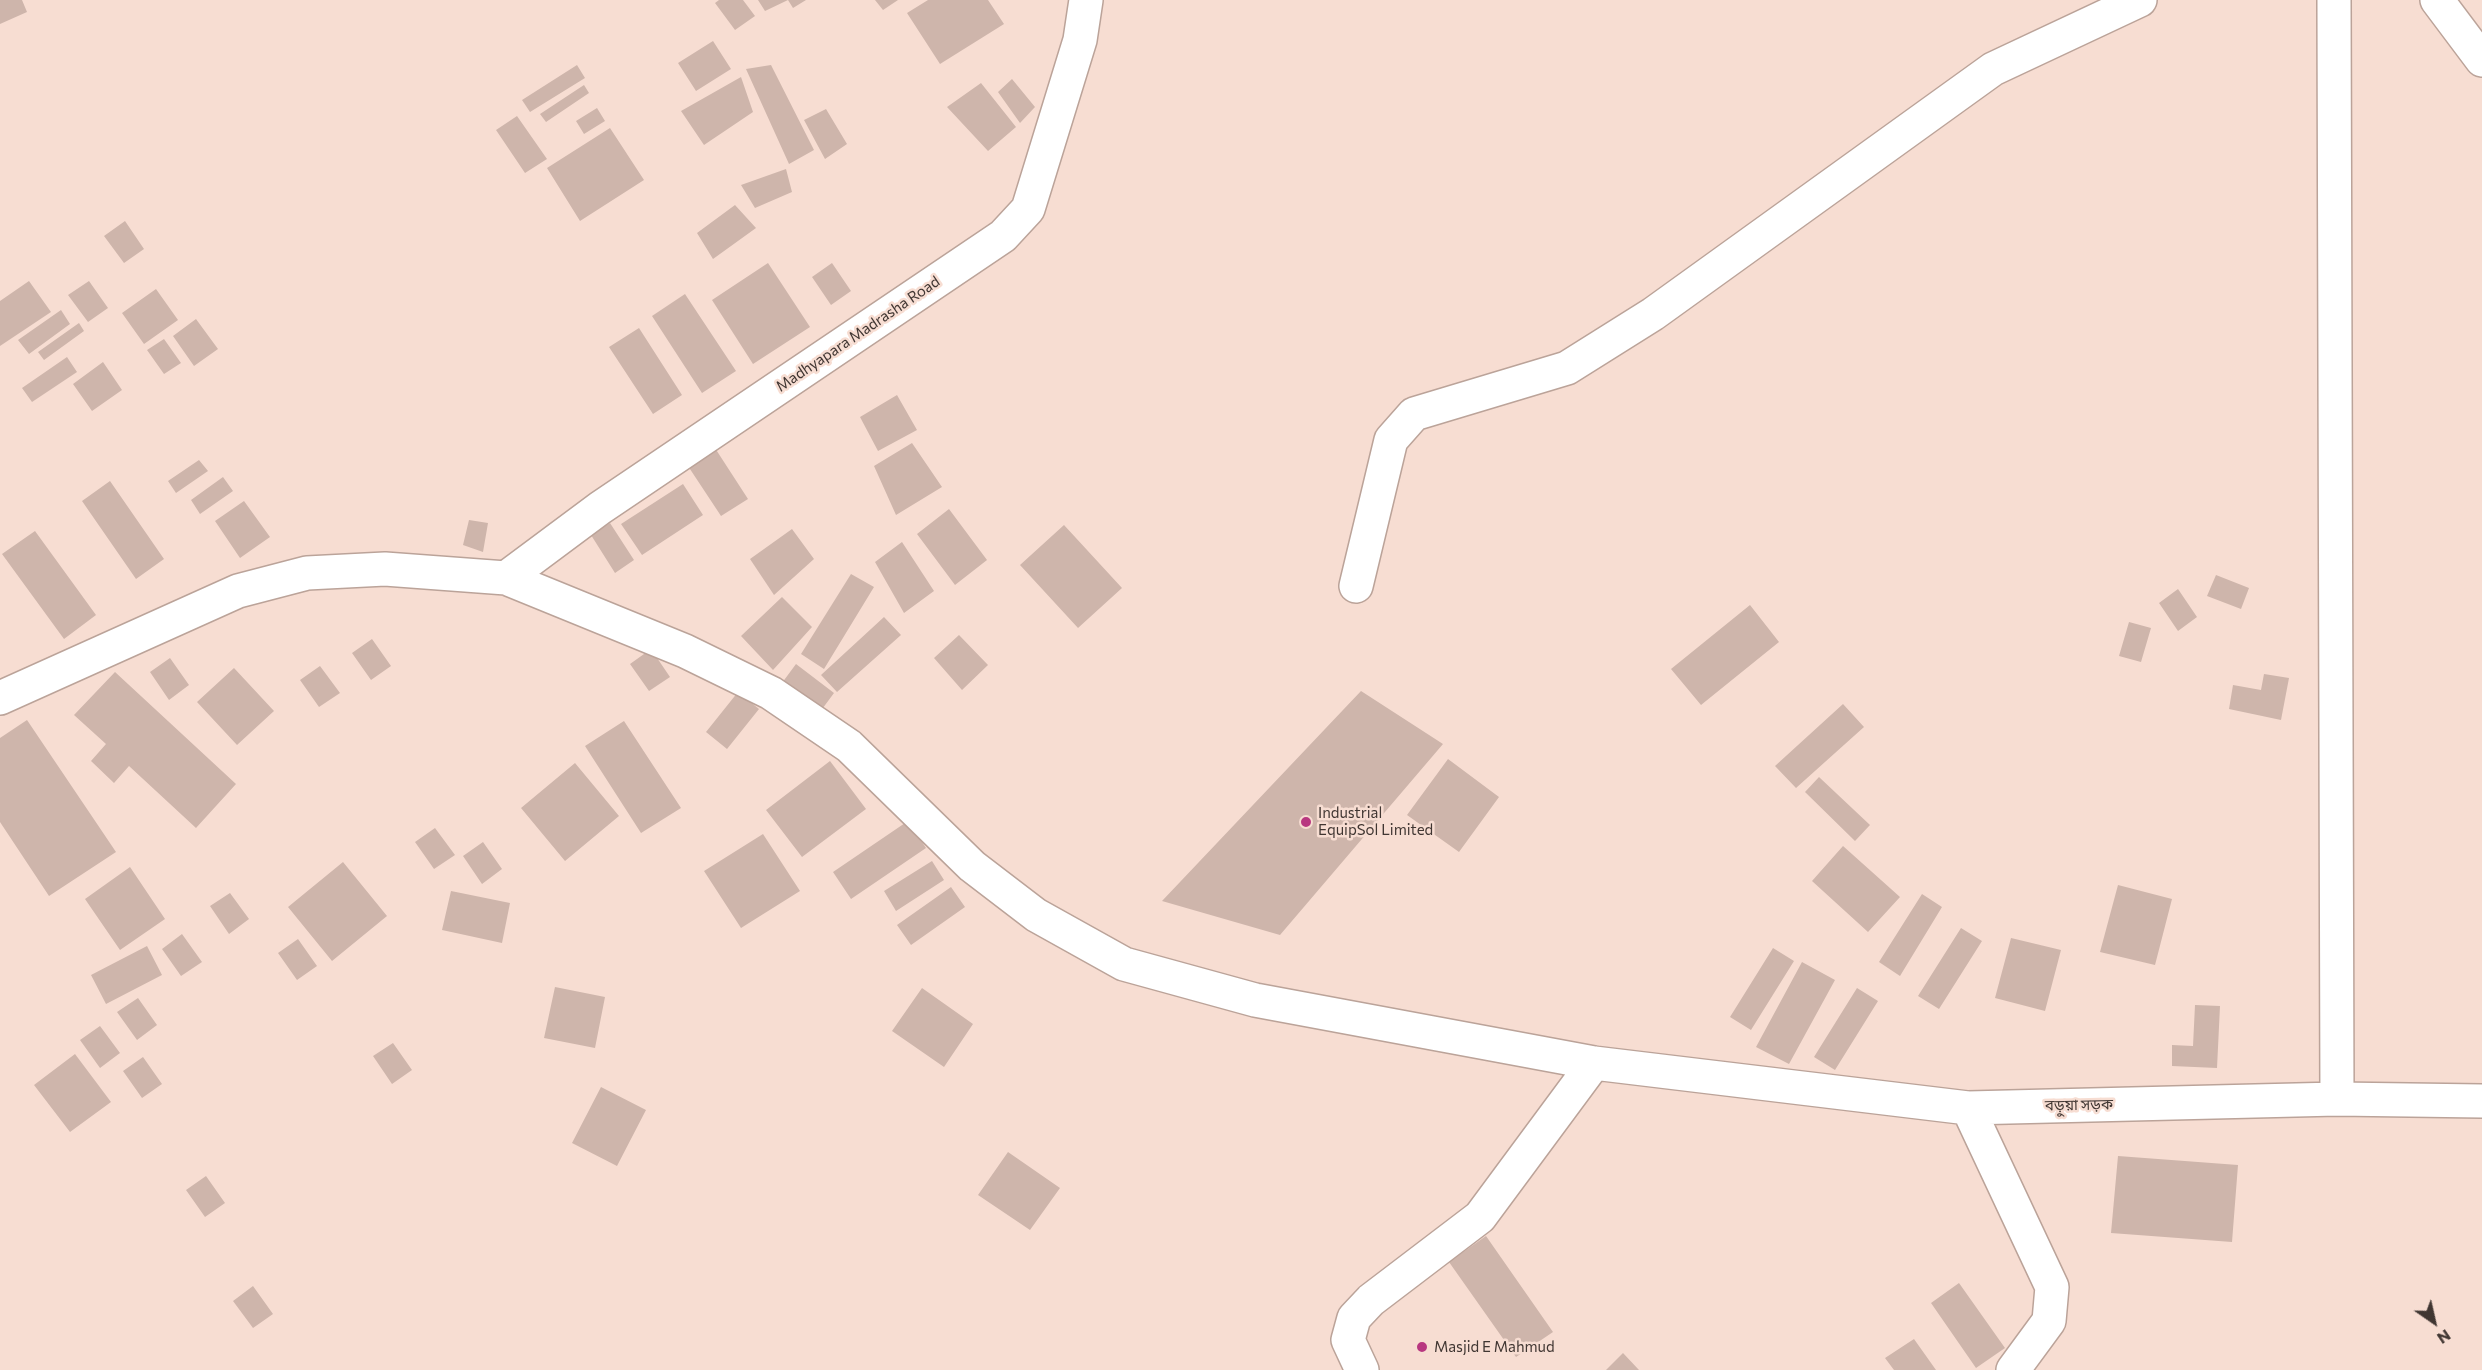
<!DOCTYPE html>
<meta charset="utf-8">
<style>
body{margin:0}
#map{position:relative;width:2482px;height:1370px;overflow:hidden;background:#f7ddd2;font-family:Commissioner,sans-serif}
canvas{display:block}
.north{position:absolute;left:2404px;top:1292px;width:60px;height:60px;-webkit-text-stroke:4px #f7ddd2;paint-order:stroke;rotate:146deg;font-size:16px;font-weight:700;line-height:24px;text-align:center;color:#403632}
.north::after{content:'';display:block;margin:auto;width:21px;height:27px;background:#403632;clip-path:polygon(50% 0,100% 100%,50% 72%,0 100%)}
</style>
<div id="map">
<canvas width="2482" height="1370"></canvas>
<div class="north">N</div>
</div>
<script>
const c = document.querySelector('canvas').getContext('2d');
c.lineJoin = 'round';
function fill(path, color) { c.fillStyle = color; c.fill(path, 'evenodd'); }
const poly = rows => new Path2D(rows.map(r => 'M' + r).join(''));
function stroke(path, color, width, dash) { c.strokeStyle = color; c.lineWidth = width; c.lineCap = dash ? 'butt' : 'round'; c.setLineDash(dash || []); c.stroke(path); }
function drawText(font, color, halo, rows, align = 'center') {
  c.font = font + ' Commissioner,"Noto Sans Bengali",sans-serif'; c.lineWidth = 5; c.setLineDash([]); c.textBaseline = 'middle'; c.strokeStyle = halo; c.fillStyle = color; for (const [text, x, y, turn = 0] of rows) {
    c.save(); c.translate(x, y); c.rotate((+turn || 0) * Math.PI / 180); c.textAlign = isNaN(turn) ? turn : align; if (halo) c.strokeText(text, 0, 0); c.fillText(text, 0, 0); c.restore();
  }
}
const building = poly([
 [0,0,22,0,27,12,0,24],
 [719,0,743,0,755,16,735,30,715,3],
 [758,0,806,0,793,8,788,0,765,11],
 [875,0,898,0,883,10],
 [928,0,988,0,1004,24,940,64,907,13],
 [713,41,731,69,696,91,678,63],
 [577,65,585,78,530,112,522,100],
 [771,65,814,150,789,164,746,69],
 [741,77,753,112,704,145,681,111],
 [1012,79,1035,107,1020,123,998,92],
 [981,83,1016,127,988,151,947,107],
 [584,85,589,93,546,122,540,114],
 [597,108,605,121,584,134,576,121],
 [826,109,847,144,825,159,804,120],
 [517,116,547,159,525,173,496,130],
 [610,128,644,180,580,221,547,168],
 [786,169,792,192,755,208,741,185],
 [735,205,756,228,713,259,697,233],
 [125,221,144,249,124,263,104,236],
 [768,263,810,327,753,364,712,300],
 [832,263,851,291,831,305,812,277],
 [29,281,51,312,0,346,0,301],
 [89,281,108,308,88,322,68,295],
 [156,289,178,320,144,344,122,313],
 [685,294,736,371,702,393,652,316],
 [61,310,70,324,29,354,18,340],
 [196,319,218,349,194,366,173,336],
 [79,323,84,331,44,360,38,352],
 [639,328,682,395,653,414,609,347],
 [164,339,181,363,164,374,147,350],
 [67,357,77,372,32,402,22,388],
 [103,362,122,390,92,411,73,384],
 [897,395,917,430,878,451,860,417],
 [912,443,942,487,896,515,874,466],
 [713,445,748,499,721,516,686,463],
 [199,460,208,471,176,493,168,481],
 [223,477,233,491,200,514,191,500],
 [110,481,164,559,136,579,82,501],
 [683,484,703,515,642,555,621,524],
 [244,501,270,537,240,558,215,521],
 [949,509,987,560,955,585,917,534],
 [469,520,488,523,483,552,463,545],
 [610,523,634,560,615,573,591,535],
 [1064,525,1122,588,1078,628,1020,565],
 [792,529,814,559,774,595,750,559],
 [35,531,96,615,64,639,2,554],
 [902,542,934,591,904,613,875,562],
 [851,574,874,587,824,669,801,654],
 [2216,575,2249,588,2241,609,2207,596],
 [2178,589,2197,617,2178,631,2159,603],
 [782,597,812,627,773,670,741,636],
 [1750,605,1779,642,1701,705,1671,669],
 [884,617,901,635,837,692,821,675],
 [2129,622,2151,628,2141,662,2119,656],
 [959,635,988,665,962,690,934,658],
 [372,639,391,666,371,680,352,653],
 [651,649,670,677,649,691,630,664],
 [170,658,189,685,169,700,150,672],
 [796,664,834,693,817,716,779,687],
 [320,666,340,693,319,707,300,680],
 [234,668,274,711,237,745,197,702],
 [115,672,236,784,196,828,129,766,114,783,91,761,106,744,74,715],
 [2264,674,2289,678,2281,720,2229,709,2233,685,2261,690],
 [1361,691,1443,744,1280,935,1162,901],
 [738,692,759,709,727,749,706,732],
 [1843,704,1864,727,1796,788,1775,766],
 [27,720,116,852,49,896,0,822,0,738],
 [624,721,681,808,641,833,585,746],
 [1448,759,1499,797,1459,852,1407,815],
 [830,761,866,809,802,857,766,810],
 [575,763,619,816,565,861,521,808],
 [1819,777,1870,825,1855,841,1805,792],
 [908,821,926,848,851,899,833,872],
 [435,828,455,855,434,869,415,842],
 [763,834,800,891,741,928,704,871],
 [483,842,502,869,482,884,463,856],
 [1843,846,1900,897,1868,932,1812,881],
 [932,861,944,880,896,911,884,891],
 [343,862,387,916,332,961,288,907],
 [130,867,165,919,120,950,85,899],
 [2118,885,2172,899,2155,965,2100,952],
 [951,887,965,907,911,945,897,925],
 [451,891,510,903,502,943,442,930],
 [230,893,249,919,229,934,210,906],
 [1922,894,1942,907,1900,976,1879,962],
 [1961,928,1982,941,1939,1009,1918,996],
 [182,934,202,962,181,976,162,949],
 [2011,938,2061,950,2045,1011,1995,998],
 [298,939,317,966,297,980,278,953],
 [147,946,162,975,106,1004,91,975],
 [1773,948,1794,961,1751,1030,1730,1017],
 [1802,962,1835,980,1789,1064,1756,1047],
 [555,987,605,997,595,1048,544,1038],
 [922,988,973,1024,944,1067,892,1031],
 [1857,988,1878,1001,1835,1070,1814,1057],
 [138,998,157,1025,137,1040,117,1012],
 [2195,1005,2220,1006,2217,1068,2172,1066,2172,1045,2193,1046],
 [100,1026,120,1053,100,1068,80,1040],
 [393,1043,412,1070,392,1084,373,1056],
 [75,1054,111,1102,70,1132,34,1085],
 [143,1057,162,1084,142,1098,123,1071],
 [601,1087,646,1110,617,1166,572,1143],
 [1008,1152,1060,1188,1030,1230,978,1195],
 [2118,1156,2238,1165,2232,1242,2111,1233],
 [206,1176,225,1203,205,1217,186,1190],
 [1486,1236,1553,1332,1516,1357,1449,1262],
 [1959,1283,2005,1348,1976,1368,1931,1303],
 [253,1286,273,1314,253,1328,233,1301],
 [1914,1339,1936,1370,1894,1370,1885,1358],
 [1623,1353,1639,1370,1606,1370]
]);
const minor = poly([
 [2334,0,2337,1099],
 [2437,0,2482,60],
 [506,578,600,508,1003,236,1028,209,1080,40,1086,0],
 [1356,586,1391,440,1414,414,1567,368,1653,314,1993,69,2140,0],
 [0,698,238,591,307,573,385,569,506,578,685,651,771,693,849,746,972,866,1036,915,1124,964,1255,1000,1594,1063,1968,1108,2337,1099,2482,1101],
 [1968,1108,2052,1287,2049,1321,2013,1370],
 [1362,1370,1348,1340,1354,1318,1371,1300,1480,1217,1594,1063]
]);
const markers = [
 [1306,822,6,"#b83780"],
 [1422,1347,6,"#b83780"]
];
const streetNames = [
 ["Madhyapara Madrasha Road",858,334,-34],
 ["বড়ুয়া সড়ক",2079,1105,-1]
];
const poiNames = [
 ["Industrial",1318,813],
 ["EquipSol Limited",1318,830],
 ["Masjid E Mahmud",1434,1347]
];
fill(building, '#ceb5ab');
stroke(minor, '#bba399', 36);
stroke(minor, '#fff', 33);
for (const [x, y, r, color] of markers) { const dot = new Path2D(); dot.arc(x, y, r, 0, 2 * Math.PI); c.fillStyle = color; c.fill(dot); stroke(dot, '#f7ddd2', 2); }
drawText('15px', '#403632', '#f7ddd2', streetNames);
drawText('15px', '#403632', '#f7ddd2', poiNames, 'left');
</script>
